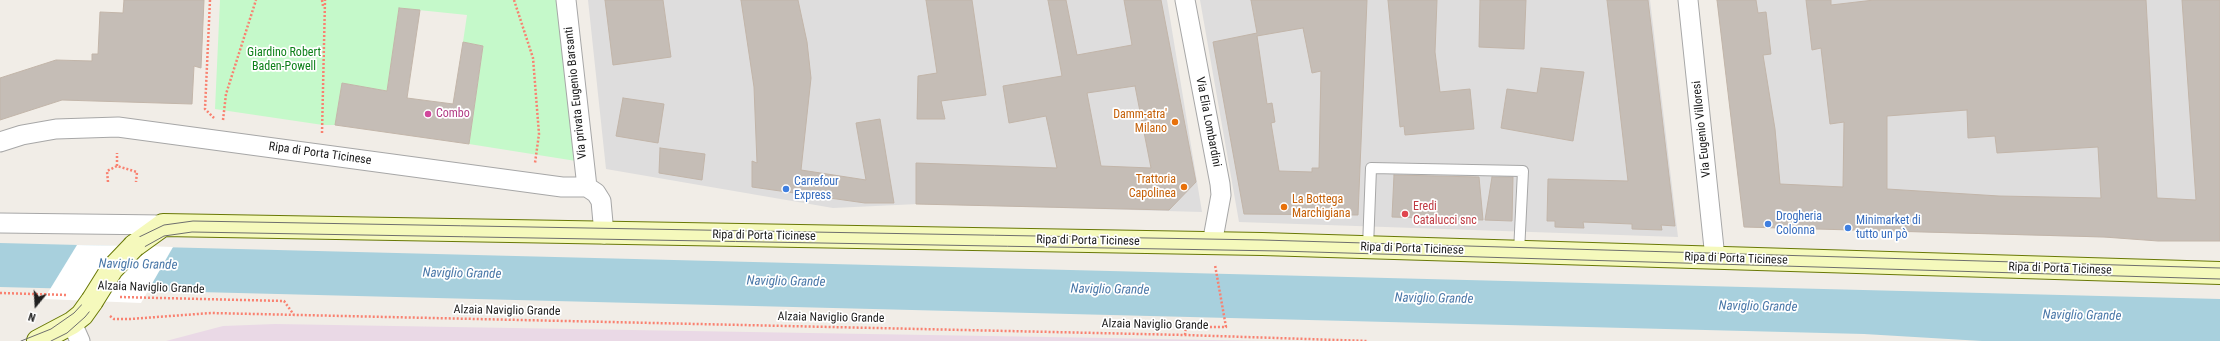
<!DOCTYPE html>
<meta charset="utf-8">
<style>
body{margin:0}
#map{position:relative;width:2220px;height:341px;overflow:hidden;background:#f1ede7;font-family:"Roboto Condensed",sans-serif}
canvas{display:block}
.north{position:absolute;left:16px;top:285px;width:40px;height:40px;-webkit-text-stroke:3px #fff;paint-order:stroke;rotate:198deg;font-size:11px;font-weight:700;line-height:16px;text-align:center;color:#202020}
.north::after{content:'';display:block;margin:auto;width:14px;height:18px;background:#202020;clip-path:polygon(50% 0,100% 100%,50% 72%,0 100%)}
</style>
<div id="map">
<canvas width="2220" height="341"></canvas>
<div class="north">N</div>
</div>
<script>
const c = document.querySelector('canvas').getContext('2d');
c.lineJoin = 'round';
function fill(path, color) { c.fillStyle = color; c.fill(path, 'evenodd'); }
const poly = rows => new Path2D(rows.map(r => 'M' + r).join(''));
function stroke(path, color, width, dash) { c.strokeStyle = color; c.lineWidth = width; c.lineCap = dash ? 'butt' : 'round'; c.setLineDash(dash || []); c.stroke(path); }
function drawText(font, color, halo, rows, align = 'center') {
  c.font = font + ' "Roboto Condensed",sans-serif'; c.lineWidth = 3.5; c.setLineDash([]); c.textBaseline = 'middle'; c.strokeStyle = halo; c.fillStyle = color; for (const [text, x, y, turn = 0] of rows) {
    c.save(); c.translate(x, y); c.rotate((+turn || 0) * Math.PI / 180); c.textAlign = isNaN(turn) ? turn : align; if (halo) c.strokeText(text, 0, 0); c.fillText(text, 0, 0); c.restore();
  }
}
const residential = poly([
 [588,0,1167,0,1202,212,918,204,833,208,606,169],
 [1200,0,1650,0,1678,237,1239,222],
 [1717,0,2220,0,2220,241,1744,227]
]);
const industrial = poly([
 [275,324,1106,338,1263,341,166,341,223,326]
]);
const park = poly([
 [220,0,557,0,576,161,469,144,483,46,463,42,467,15,399,8,387,91,342,83,335,125,323,125,215,109]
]);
const water = poly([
 [0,243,2220,299,2220,341,1982,341,1864,334,0,287]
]);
const pier = poly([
 [77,245,144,246,173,247,141,303,44,299]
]);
const building = poly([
 [124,0,204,0,201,68,194,66,192,104,62,100,0,120,0,78,56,60,92,61,92,54,98,54,100,12,123,13,124,0],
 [605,0,663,0,671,57,613,65,605,0],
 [741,0,798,0,807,42,811,78,801,170,866,180,856,123,880,119,894,203,865,203,752,187,752,161,757,163,754,87,741,0],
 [926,0,972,0,986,95,941,101,945,119,917,119,918,76,937,73,926,0],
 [1048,0,1066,0,1077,55,1132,45,1124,0,1161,0,1196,182,1169,210,916,204,916,163,1057,168,1046,116,1009,123,1003,86,1062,76,1048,0],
 [1135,86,1151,168,1101,166,1087,93,1135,86],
 [1251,0,1367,0,1358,215,1244,214,1213,42,1257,33,1251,0],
 [1303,28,1312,73,1321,71,1319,168,1312,168,1312,172,1279,171,1271,123,1275,122,1272,103,1267,104,1257,36,1303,28],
 [1388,0,1437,0,1435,52,1440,92,1470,89,1474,129,1405,135,1404,126,1400,127,1388,0],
 [1480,0,1526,0,1524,49,1479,47,1480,0],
 [1607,0,1648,0,1675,226,1661,225,1662,230,1632,229,1632,224,1583,222,1584,228,1555,227,1555,221,1547,221,1548,179,1628,181,1607,0],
 [1717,0,1756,0,1758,13,1766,12,1771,54,1763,55,1775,129,1780,184,1843,187,1844,122,1830,124,1821,48,1812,50,1806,0,1831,0,1831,5,1874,0,2146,0,2157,198,2196,200,2182,0,2220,0,2220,241,2158,241,2104,237,1744,227,1717,0],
 [1967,110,1968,138,1995,136,1997,153,2098,147,2101,198,1999,196,1887,189,1887,116,1967,110],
 [399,8,420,10,407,98,453,104,463,42,483,46,469,144,335,125,342,83,387,91,399,8],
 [1541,68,1584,72,1573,141,1501,128,1507,89,1537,93,1541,68],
 [623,98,664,104,658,143,616,136,623,98],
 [660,148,705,154,702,180,659,173,660,148],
 [1394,175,1479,177,1483,220,1392,217,1394,175],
 [1492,177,1513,177,1512,221,1485,220,1492,177]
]);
const path = poly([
 [210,0,205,109,214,118],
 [322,0,323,6],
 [514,0,533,58,539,134,535,163],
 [223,120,226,94,256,0],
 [322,133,325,0],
 [117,166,117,153],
 [108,182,107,171,117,166,137,172,136,182],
 [0,293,67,295],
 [120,297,284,301,294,315],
 [110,316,114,319,130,319,211,313,1185,335,1368,341],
 [1185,335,1186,327,1226,327,1215,265]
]);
const lane = poly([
 [1368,247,1371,168,1523,171,1519,252]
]);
const street = poly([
 [566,0,587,187],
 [1185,0,1220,184,1221,195,1212,244],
 [1688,0,1715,258],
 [0,142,22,135,56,129,118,127,562,187,587,187,596,193,601,201,604,234],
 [0,223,163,225],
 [72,323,80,341]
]);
const secondary = poly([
 [134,246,163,225,1262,244,2220,273],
 [38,341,72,323,82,315,92,301]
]);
const tram = poly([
 [21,341,51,329,74,313,86,300,113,259,137,238,164,225,193,221,1262,240,2220,268],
 [51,341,67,333,85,317,98,301,117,271,137,251,164,236,192,232,1279,251,2220,279]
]);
const secondaryBridge = poly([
 [92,301,112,269,134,246]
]);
const markers = [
 [428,114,4,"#d1479c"],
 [1175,122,4,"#e8710a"],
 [1184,187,4,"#e8710a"],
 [786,189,4,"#3f7fe0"],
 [1284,207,4,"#e8710a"],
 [1405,214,4,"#e0444e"],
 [1768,224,4,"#3f7fe0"],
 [1848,228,4,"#3f7fe0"]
];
const parkNames = [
 ["Giardino Robert",284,53],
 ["Baden-Powell",284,67]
];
const streetNames = [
 ["Via privata Eugenio Barsanti",576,93,-96],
 ["Via Elia Lombardini",1208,122,79],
 ["Via Eugenio Villoresi",1702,129,-96],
 ["Ripa di Porta Ticinese",320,154,8],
 ["Ripa di Porta Ticinese",764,236,1],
 ["Ripa di Porta Ticinese",1088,241,1],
 ["Ripa di Porta Ticinese",1412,249,2],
 ["Ripa di Porta Ticinese",1736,259,2],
 ["Ripa di Porta Ticinese",2060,269,2],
 ["Alzaia Naviglio Grande",151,288,2],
 ["Alzaia Naviglio Grande",507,311,1],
 ["Alzaia Naviglio Grande",831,318,1],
 ["Alzaia Naviglio Grande",1155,325,1]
];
const hotelNames = [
 ["Combo",436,114]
];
const foodNames = [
 ["Damm-atra'",1167,115],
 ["Milano",1167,129],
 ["Trattoria",1176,180],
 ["Capolinea",1176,194],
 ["La Bottega",1292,200,"left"],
 ["Marchigiana",1292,214,"left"]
];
const shopNames = [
 ["Carrefour",794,182],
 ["Express",794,196],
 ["Drogheria",1776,217],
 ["Colonna",1776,231],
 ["Minimarket di",1856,221],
 ["tutto un pò",1856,235]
];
const healthNames = [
 ["Eredi",1413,207],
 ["Catalucci snc",1413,221]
];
const waterNames = [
 ["Naviglio Grande",138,265,1],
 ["Naviglio Grande",462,274,1],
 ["Naviglio Grande",786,282,1],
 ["Naviglio Grande",1110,290,1],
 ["Naviglio Grande",1434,299,1],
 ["Naviglio Grande",1758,307,1],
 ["Naviglio Grande",2082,316,1]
];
fill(residential, '#dedddd');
fill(industrial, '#ead9e6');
fill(park, '#c5f9ca');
fill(water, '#a8d0dd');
fill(pier, '#fff');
fill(building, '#c5bdb6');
stroke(building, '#c2b5a9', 1);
stroke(lane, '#a7a7a7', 12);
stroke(street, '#a7a7a7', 21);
stroke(secondary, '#697806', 24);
stroke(path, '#f98170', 2.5, [2, 2]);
stroke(lane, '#fff', 10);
stroke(street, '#fff', 19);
stroke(secondary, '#f5f9bc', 22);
stroke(tram, '#6e6e6e', 1);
stroke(secondaryBridge, '#697806', 24, []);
stroke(secondaryBridge, '#f5f9bc', 22);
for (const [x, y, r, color] of markers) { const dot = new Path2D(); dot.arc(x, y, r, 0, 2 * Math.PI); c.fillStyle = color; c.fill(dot); stroke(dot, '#fff', 1.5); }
drawText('12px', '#0d8019', '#fff', parkNames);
drawText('12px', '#202020', '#fff', streetNames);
drawText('12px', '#b23c85', '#fff', hotelNames, 'left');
drawText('12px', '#c56008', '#fff', foodNames, 'right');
drawText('12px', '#366cbe', '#fff', shopNames, 'left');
drawText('12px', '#be3a42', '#fff', healthNames, 'left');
drawText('italic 13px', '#4977a8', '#fff', waterNames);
</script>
